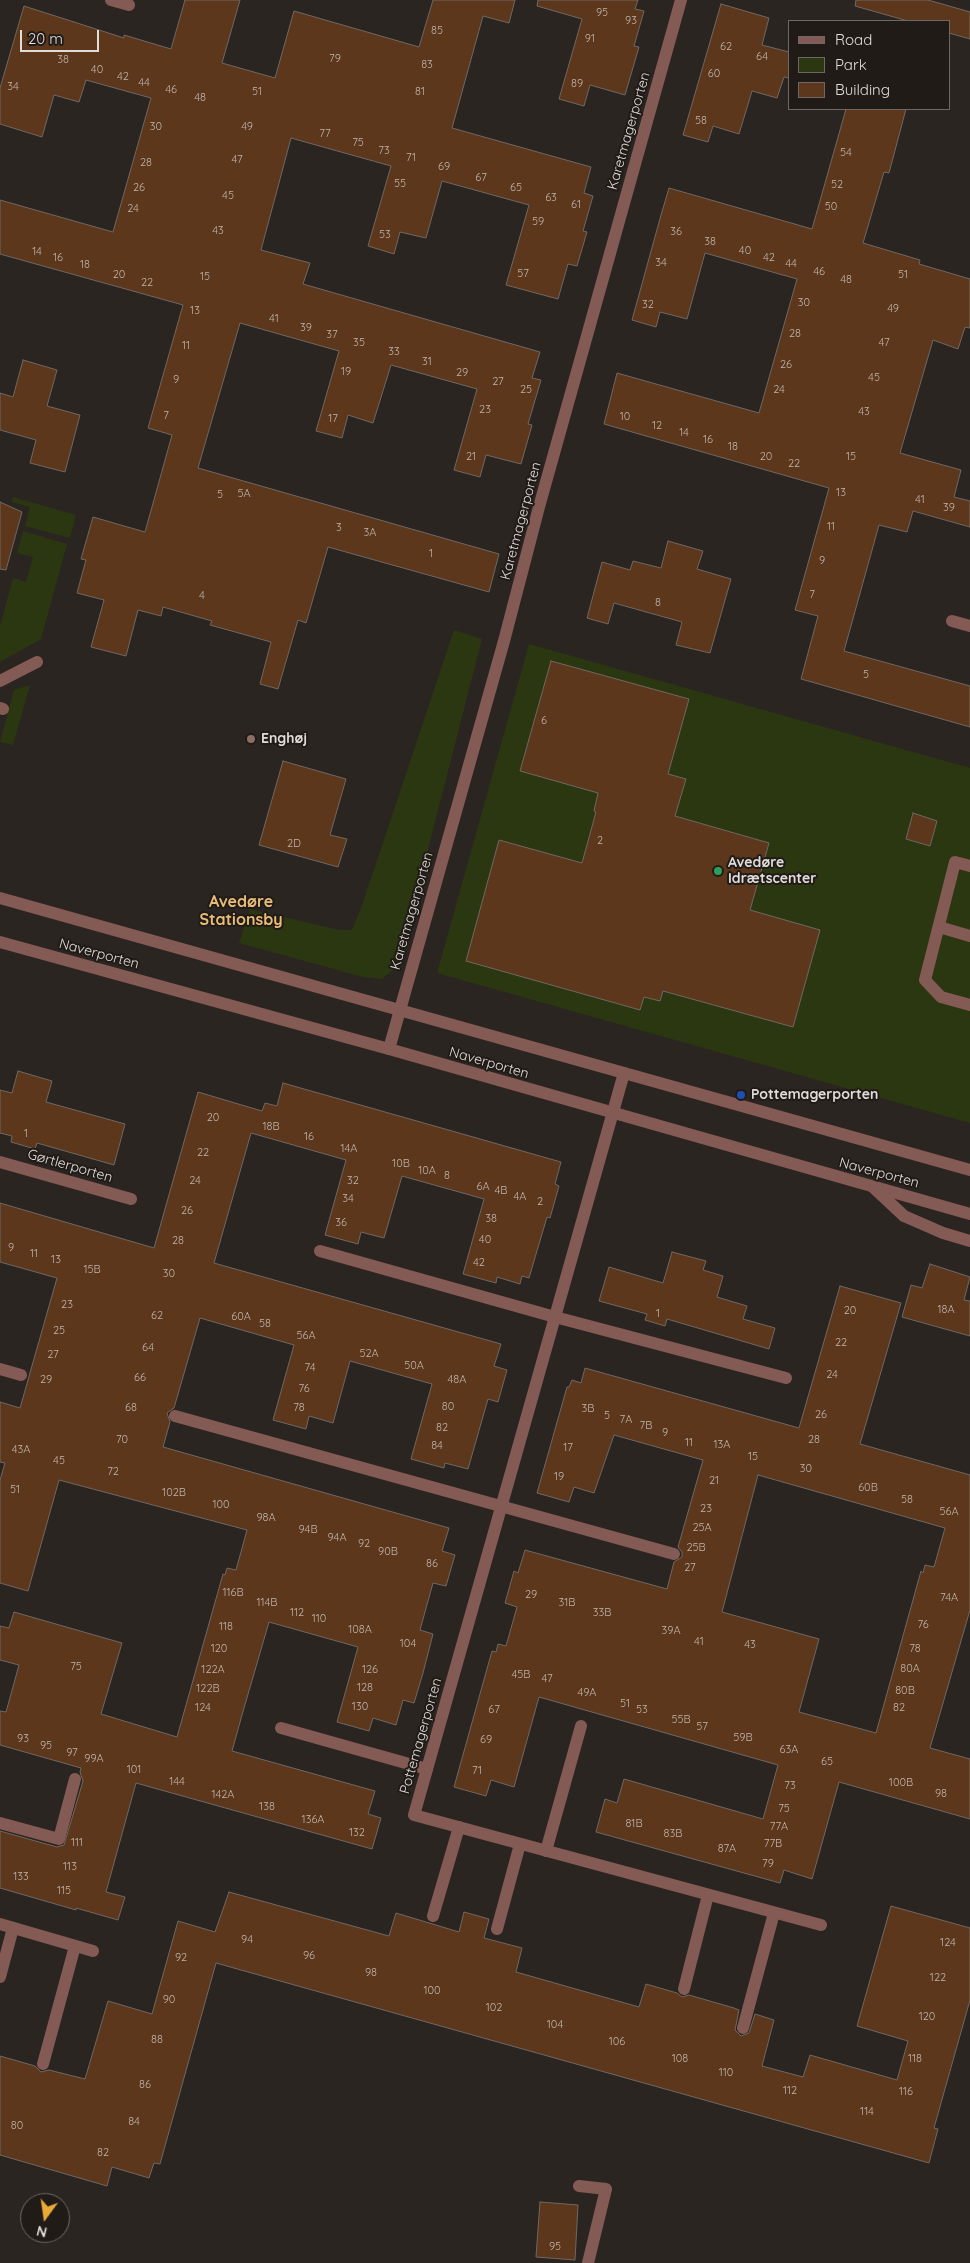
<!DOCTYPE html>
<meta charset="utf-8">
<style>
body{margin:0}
#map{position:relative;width:970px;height:2263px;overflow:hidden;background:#2b2521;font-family:Quicksand,sans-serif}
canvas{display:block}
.legend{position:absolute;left:788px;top:20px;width:162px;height:90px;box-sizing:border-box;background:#211b17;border:1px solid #6d6865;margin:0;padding:6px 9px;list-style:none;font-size:15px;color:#e0dcd9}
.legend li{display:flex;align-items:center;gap:10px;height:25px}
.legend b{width:25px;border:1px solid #6d6865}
.north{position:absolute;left:20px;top:2193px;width:50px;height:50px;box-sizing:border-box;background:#211b17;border:1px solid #6d6865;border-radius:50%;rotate:194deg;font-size:14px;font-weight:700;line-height:20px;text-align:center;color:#e0dcd9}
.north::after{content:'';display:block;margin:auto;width:18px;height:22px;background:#e9aa38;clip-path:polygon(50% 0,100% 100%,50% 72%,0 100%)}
.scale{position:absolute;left:20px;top:30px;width:79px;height:22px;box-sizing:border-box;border:2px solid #e0dcd9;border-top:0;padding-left:6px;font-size:15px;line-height:18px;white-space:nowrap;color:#e0dcd9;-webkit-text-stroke:4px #211b17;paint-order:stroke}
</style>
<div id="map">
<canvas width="970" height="2263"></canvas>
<ul class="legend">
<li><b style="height:6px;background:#845a54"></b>Road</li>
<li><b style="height:14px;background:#2b3711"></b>Park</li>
<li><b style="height:14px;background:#5c371c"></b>Building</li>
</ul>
<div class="north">N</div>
<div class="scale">20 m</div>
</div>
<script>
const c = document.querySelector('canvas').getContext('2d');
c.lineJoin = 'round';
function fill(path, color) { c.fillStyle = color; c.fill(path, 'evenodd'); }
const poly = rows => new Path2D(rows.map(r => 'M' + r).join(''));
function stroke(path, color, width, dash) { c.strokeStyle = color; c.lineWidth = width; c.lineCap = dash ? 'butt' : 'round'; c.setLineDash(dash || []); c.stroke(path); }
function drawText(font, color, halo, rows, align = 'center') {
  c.font = font + ' Quicksand,sans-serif'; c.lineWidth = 4; c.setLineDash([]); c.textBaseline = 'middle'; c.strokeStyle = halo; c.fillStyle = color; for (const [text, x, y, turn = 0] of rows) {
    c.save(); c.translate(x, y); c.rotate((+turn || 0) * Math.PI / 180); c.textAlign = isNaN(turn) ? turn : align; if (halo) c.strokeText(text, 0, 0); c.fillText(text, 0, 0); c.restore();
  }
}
const green = poly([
 [13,497,76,515,70,538,25,526,30,507,12,502],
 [23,531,67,544,41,639,0,662,0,626,13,578,26,582,33,557,17,553],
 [454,630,482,639,398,966,382,979,363,977,239,943,250,909,339,930,352,930,361,908],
 [529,644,970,768,970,1123,437,973],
 [30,685,13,745,0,742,14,690]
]);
const building = poly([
 [185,0,240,0,222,63,275,78,294,11,419,47,433,0,515,0,509,23,483,16,452,128,591,167,584,193,593,196,583,231,587,232,577,266,568,264,558,299,506,285,529,205,442,181,426,238,400,232,394,254,368,246,391,166,291,138,261,250,310,263,303,284,540,352,532,378,541,380,528,424,532,425,521,464,486,455,480,477,454,470,477,389,391,365,373,423,348,415,342,438,316,431,339,351,240,323,198,468,499,554,489,592,328,547,306,623,298,620,278,689,260,684,271,642,210,625,212,621,163,607,161,616,138,610,126,656,91,647,104,600,77,593,86,560,81,559,93,517,145,532,172,435,148,428,183,305,0,254,0,200,113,232,151,98,86,80,79,102,54,95,42,137,0,124,0,88,24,6,124,38,124,35,171,49,185,0],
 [538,0,638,0,635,9,644,11,634,46,639,47,625,95,590,85,584,106,559,99,582,19,537,6,538,0],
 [856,0,928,0,970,12,970,39,949,33,949,21,908,21,855,6,856,0],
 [721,4,769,18,762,45,789,52,789,78,784,77,777,98,752,91,739,134,713,126,708,142,683,135,721,4],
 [846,109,906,109,889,173,884,172,863,243,920,260,919,264,970,279,970,328,965,327,958,349,933,340,900,453,961,470,954,497,970,501,970,527,913,511,907,532,879,525,844,651,970,686,970,727,801,679,818,616,795,610,829,488,604,424,617,373,759,413,797,279,705,253,687,319,660,312,656,327,632,320,661,215,669,188,812,229,846,109],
 [23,360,57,370,47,406,80,415,65,472,30,463,36,440,0,430,0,393,13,397,23,360],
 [0,502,22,512,6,570,0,569,0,502],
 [668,541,703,551,697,569,731,579,710,653,676,645,682,622,614,603,608,624,587,618,602,562,630,570,633,561,661,568,668,541],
 [551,661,689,699,668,774,686,779,675,816,769,843,750,910,820,930,793,1027,663,991,660,1001,644,997,640,1010,466,961,499,840,582,863,596,812,594,811,598,793,520,771,551,661],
 [283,761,346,779,330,835,347,839,338,867,259,845,283,761],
 [913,813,937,821,930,846,906,839,913,813],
 [18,1071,52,1081,46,1102,125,1124,114,1165,37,1143,35,1149,11,1142,12,1136,0,1133,0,1090,12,1093,18,1071],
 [283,1083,561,1162,555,1184,559,1186,550,1218,547,1217,529,1278,522,1276,520,1284,497,1277,496,1283,463,1274,484,1199,402,1176,384,1238,361,1232,358,1244,325,1235,346,1160,251,1133,214,1263,501,1344,494,1366,507,1370,498,1402,488,1399,468,1469,445,1463,444,1468,411,1459,432,1384,350,1361,333,1423,309,1416,306,1429,273,1420,294,1345,200,1318,174,1408,167,1413,170,1422,163,1447,449,1528,442,1551,455,1555,446,1586,433,1583,420,1630,433,1634,423,1673,414,1703,403,1700,396,1725,373,1718,369,1731,337,1722,358,1647,269,1622,242,1715,232,1751,375,1791,368,1814,381,1818,372,1849,136,1783,106,1892,125,1897,118,1920,76,1908,76,1910,0,1888,0,1831,57,1847,64,1845,83,1781,80,1772,81,1768,0,1745,0,1711,6,1712,19,1665,0,1660,0,1626,9,1628,14,1612,122,1643,101,1714,177,1737,223,1574,225,1575,227,1568,236,1570,247,1530,59,1480,28,1591,0,1583,0,1480,5,1463,0,1462,0,1402,20,1408,57,1278,0,1262,0,1203,154,1248,198,1092,262,1111,265,1103,277,1106,283,1083],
 [672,1252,706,1261,703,1270,723,1276,717,1297,747,1306,743,1319,775,1328,769,1349,667,1319,665,1326,645,1320,647,1314,599,1301,609,1267,663,1283,672,1252],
 [930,1264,970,1277,964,1300,970,1301,970,1336,902,1317,911,1285,922,1288,930,1264],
 [840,1286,901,1303,860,1444,970,1475,970,1610,930,1748,970,1759,970,1819,839,1782,812,1879,784,1870,780,1883,596,1832,605,1799,617,1803,624,1779,763,1819,778,1765,539,1697,514,1787,491,1780,486,1796,454,1787,492,1651,496,1652,498,1644,506,1646,517,1607,505,1603,514,1571,518,1573,525,1550,667,1589,674,1562,682,1557,682,1552,678,1547,703,1460,614,1435,594,1493,574,1487,569,1502,537,1493,567,1387,569,1387,572,1380,581,1383,585,1368,799,1428,840,1286],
 [758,1475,945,1528,934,1567,925,1565,923,1573,921,1571,876,1733,799,1712,819,1639,722,1612,758,1475],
 [229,1892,389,1936,396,1913,459,1932,464,1912,489,1919,484,1938,522,1948,516,1972,639,2007,646,1984,677,1993,682,1997,689,1995,734,2008,739,2010,735,2030,741,2036,749,2033,755,2014,774,2020,762,2066,803,2077,810,2055,897,2080,908,2041,857,2026,891,1906,970,1928,970,2000,934,2128,938,2129,929,2163,216,1963,160,2164,154,2163,149,2178,112,2167,107,2186,0,2155,0,2056,35,2066,41,2072,49,2070,85,2079,108,2001,152,2014,178,1921,215,1932,229,1892],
 [540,2202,578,2205,575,2260,536,2257,540,2202]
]);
const service = poly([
 [952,621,970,626],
 [0,681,37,662],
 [0,708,3,709],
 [970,866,955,862,925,980,941,997,970,1005],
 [939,927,970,936],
 [0,1162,131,1199],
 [873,1187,904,1216,943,1233,970,1241],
 [320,1251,555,1317,786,1378],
 [0,1369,21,1375],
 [175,1416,674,1554],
 [281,1728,427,1769],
 [0,1823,59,1839,75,1779],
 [546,1851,581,1726],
 [433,1916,459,1827],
 [497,1929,520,1844],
 [0,1977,13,1928],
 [684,1989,708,1895],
 [743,2028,774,1913],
 [43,2064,75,1946]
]);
const minor = poly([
 [111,0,129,5],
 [389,1049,504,641,539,507,681,0],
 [624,1073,414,1815,821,1925],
 [0,1924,93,1951],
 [579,2186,606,2189,588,2263]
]);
const tertiary = poly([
 [0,898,970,1170],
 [0,942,389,1049,970,1214]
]);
const markers = [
 [251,739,5,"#8d6e63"],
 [718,871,5,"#2e9e5b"],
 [741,1095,5,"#1a4fb4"]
];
const numberNames = [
 ["95",602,13],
 ["93",631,21],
 ["85",437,31],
 ["91",590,39],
 ["62",726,47],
 ["64",762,57],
 ["79",335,59],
 ["38",63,60],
 ["83",427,65],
 ["40",97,70],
 ["60",714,74],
 ["42",123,77],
 ["44",144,83],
 ["89",577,84],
 ["34",13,87],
 ["46",171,90],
 ["51",257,92],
 ["81",420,92],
 ["48",200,98],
 ["58",701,121],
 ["30",156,127],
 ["49",247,127],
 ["77",325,134],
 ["75",358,143],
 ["73",384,151],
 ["54",846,153],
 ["71",411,158],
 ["47",237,160],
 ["28",146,163],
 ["69",444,167],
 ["67",481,178],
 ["55",400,184],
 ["52",837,185],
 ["26",139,188],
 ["65",516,188],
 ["45",228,196],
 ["63",551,198],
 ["61",576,205],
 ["50",831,207],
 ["24",133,209],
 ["59",538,222],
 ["43",218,231],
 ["36",676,232],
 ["53",385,235],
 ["38",710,242],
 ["40",745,251],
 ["14",37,252],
 ["16",58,258],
 ["42",769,258],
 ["34",661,263],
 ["44",791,264],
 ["18",85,265],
 ["46",819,272],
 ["57",523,274],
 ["20",119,275],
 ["51",903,275],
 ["15",205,277],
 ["48",846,280],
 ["22",147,283],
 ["30",804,303],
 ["32",648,305],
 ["49",893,309],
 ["13",195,311],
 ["41",274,319],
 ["39",306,328],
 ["28",795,334],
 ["37",332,335],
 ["35",359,343],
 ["47",884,343],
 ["11",186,346],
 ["33",394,352],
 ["31",427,362],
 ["26",786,365],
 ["19",346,372],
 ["29",462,373],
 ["45",874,378],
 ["9",176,380],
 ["27",498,382],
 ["25",526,390],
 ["24",779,390],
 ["23",485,410],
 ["43",864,412],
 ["7",166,416],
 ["10",625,417],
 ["17",333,419],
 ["12",657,426],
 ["14",684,433],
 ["16",708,440],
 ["18",733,447],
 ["21",471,457],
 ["20",766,457],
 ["15",851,457],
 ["22",794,464],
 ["13",841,493],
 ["5A",244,494],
 ["5",220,495],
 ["41",920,500],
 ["39",949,508],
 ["11",831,527],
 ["3",339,528],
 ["3A",370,533],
 ["1",431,554],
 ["9",822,561],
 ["7",812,595],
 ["4",202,596],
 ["8",658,603],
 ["5",866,675],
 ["6",544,721],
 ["2",600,841],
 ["2D",294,844],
 ["20",213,1118],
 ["18B",271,1127],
 ["1",26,1134],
 ["16",309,1137],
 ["14A",349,1149],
 ["22",203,1153],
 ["10B",401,1164],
 ["10A",427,1171],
 ["8",447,1176],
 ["24",195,1181],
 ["32",353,1181],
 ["6A",483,1187],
 ["4B",501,1191],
 ["4A",520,1197],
 ["34",348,1199],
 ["2",540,1202],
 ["26",187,1211],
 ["38",491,1219],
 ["36",341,1223],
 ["40",485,1240],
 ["28",178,1241],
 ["9",11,1248],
 ["11",34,1254],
 ["13",56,1260],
 ["42",479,1263],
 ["15B",92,1270],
 ["30",169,1274],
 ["23",67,1305],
 ["18A",946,1310],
 ["20",850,1311],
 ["1",658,1314],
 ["62",157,1316],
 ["60A",241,1317],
 ["58",265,1324],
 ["25",59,1331],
 ["56A",306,1336],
 ["22",841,1343],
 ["64",148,1348],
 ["52A",369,1354],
 ["27",53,1355],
 ["50A",414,1366],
 ["74",310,1368],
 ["24",832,1375],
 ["66",140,1378],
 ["29",46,1380],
 ["48A",457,1380],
 ["76",304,1389],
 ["80",448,1407],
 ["68",131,1408],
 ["78",299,1408],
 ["3B",588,1409],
 ["26",821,1415],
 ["5",607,1416],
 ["7A",626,1420],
 ["7B",646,1426],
 ["82",442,1428],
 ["9",665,1433],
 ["70",122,1440],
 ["28",814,1440],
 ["11",689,1443],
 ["13A",722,1445],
 ["84",437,1446],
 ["17",568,1448],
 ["43A",21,1450],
 ["15",753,1457],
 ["45",59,1461],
 ["30",806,1469],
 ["72",113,1472],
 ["19",559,1477],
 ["21",714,1481],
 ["60B",868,1488],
 ["51",15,1490],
 ["102B",174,1493],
 ["58",907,1500],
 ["100",221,1505],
 ["23",706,1509],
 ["56A",949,1512],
 ["98A",266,1518],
 ["25A",702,1528],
 ["94B",308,1530],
 ["94A",337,1538],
 ["92",364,1544],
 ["25B",696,1548],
 ["90B",388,1552],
 ["86",432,1564],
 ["27",690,1568],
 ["116B",233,1593],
 ["29",531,1595],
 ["74A",949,1598],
 ["114B",267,1603],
 ["31B",567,1603],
 ["112",297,1613],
 ["33B",602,1613],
 ["110",319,1619],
 ["76",923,1625],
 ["118",226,1627],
 ["108A",360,1630],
 ["39A",671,1631],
 ["41",699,1642],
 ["104",408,1644],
 ["43",750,1645],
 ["120",219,1649],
 ["78",915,1649],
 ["75",76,1667],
 ["80A",910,1669],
 ["122A",213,1670],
 ["126",370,1670],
 ["45B",521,1675],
 ["47",547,1679],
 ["128",365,1688],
 ["122B",208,1689],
 ["80B",905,1691],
 ["49A",587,1693],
 ["51",625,1704],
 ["130",360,1707],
 ["124",203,1708],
 ["82",899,1708],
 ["67",494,1710],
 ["53",642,1710],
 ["55B",681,1720],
 ["57",702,1727],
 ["59B",743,1738],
 ["93",23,1739],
 ["69",486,1740],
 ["95",46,1746],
 ["63A",789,1750],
 ["97",72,1753],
 ["99A",94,1759],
 ["65",827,1762],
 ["101",134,1770],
 ["71",477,1771],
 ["144",177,1782],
 ["100B",901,1783],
 ["73",790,1786],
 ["98",941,1794],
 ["142A",223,1795],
 ["138",267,1807],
 ["75",784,1809],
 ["136A",313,1820],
 ["81B",634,1824],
 ["77A",779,1827],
 ["132",357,1833],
 ["83B",673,1834],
 ["111",77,1843],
 ["77B",773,1844],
 ["87A",727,1849],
 ["79",768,1864],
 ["113",70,1867],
 ["133",21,1877],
 ["115",64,1891],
 ["94",247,1940],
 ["124",948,1943],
 ["96",309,1956],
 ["92",181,1958],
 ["98",371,1973],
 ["122",938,1978],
 ["100",432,1991],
 ["90",169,2000],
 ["102",494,2008],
 ["120",927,2017],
 ["104",555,2025],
 ["88",157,2040],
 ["106",617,2042],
 ["108",680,2059],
 ["118",915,2059],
 ["110",726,2073],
 ["86",145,2085],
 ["112",790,2091],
 ["116",906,2092],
 ["114",867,2112],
 ["84",134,2122],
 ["80",17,2126],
 ["82",103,2153],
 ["95",555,2247]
];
const streetNames = [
 ["Karetmagerporten",629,131,-74],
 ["Karetmagerporten",521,521,-75],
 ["Karetmagerporten",412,911,-74],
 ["Naverporten",99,954,15],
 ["Naverporten",489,1063,16],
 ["Gørtlerporten",70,1166,16],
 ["Naverporten",879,1173,15],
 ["Pottemagerporten",421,1736,-74]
];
const poiNames = [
 ["Enghøj",261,739],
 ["Avedøre",728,863],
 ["Idrætscenter",728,879],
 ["Pottemagerporten",751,1095]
];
const quarterNames = [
 ["Avedøre",241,902],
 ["Stationsby",241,920]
];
fill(green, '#2b3711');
fill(building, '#5c371c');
stroke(building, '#6f6863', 1);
stroke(service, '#845a54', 12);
stroke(minor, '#845a54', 12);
stroke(tertiary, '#845a54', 12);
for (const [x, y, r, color] of markers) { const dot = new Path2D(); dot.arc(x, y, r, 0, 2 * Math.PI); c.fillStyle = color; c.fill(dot); stroke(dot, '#211b17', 2); }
drawText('11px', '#bfb3aa', null, numberNames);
drawText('14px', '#e0dcd9', '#211b17', streetNames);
drawText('bold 14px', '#e0dcd9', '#211b17', poiNames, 'left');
drawText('bold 16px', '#e8bc78', '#211b17', quarterNames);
</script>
